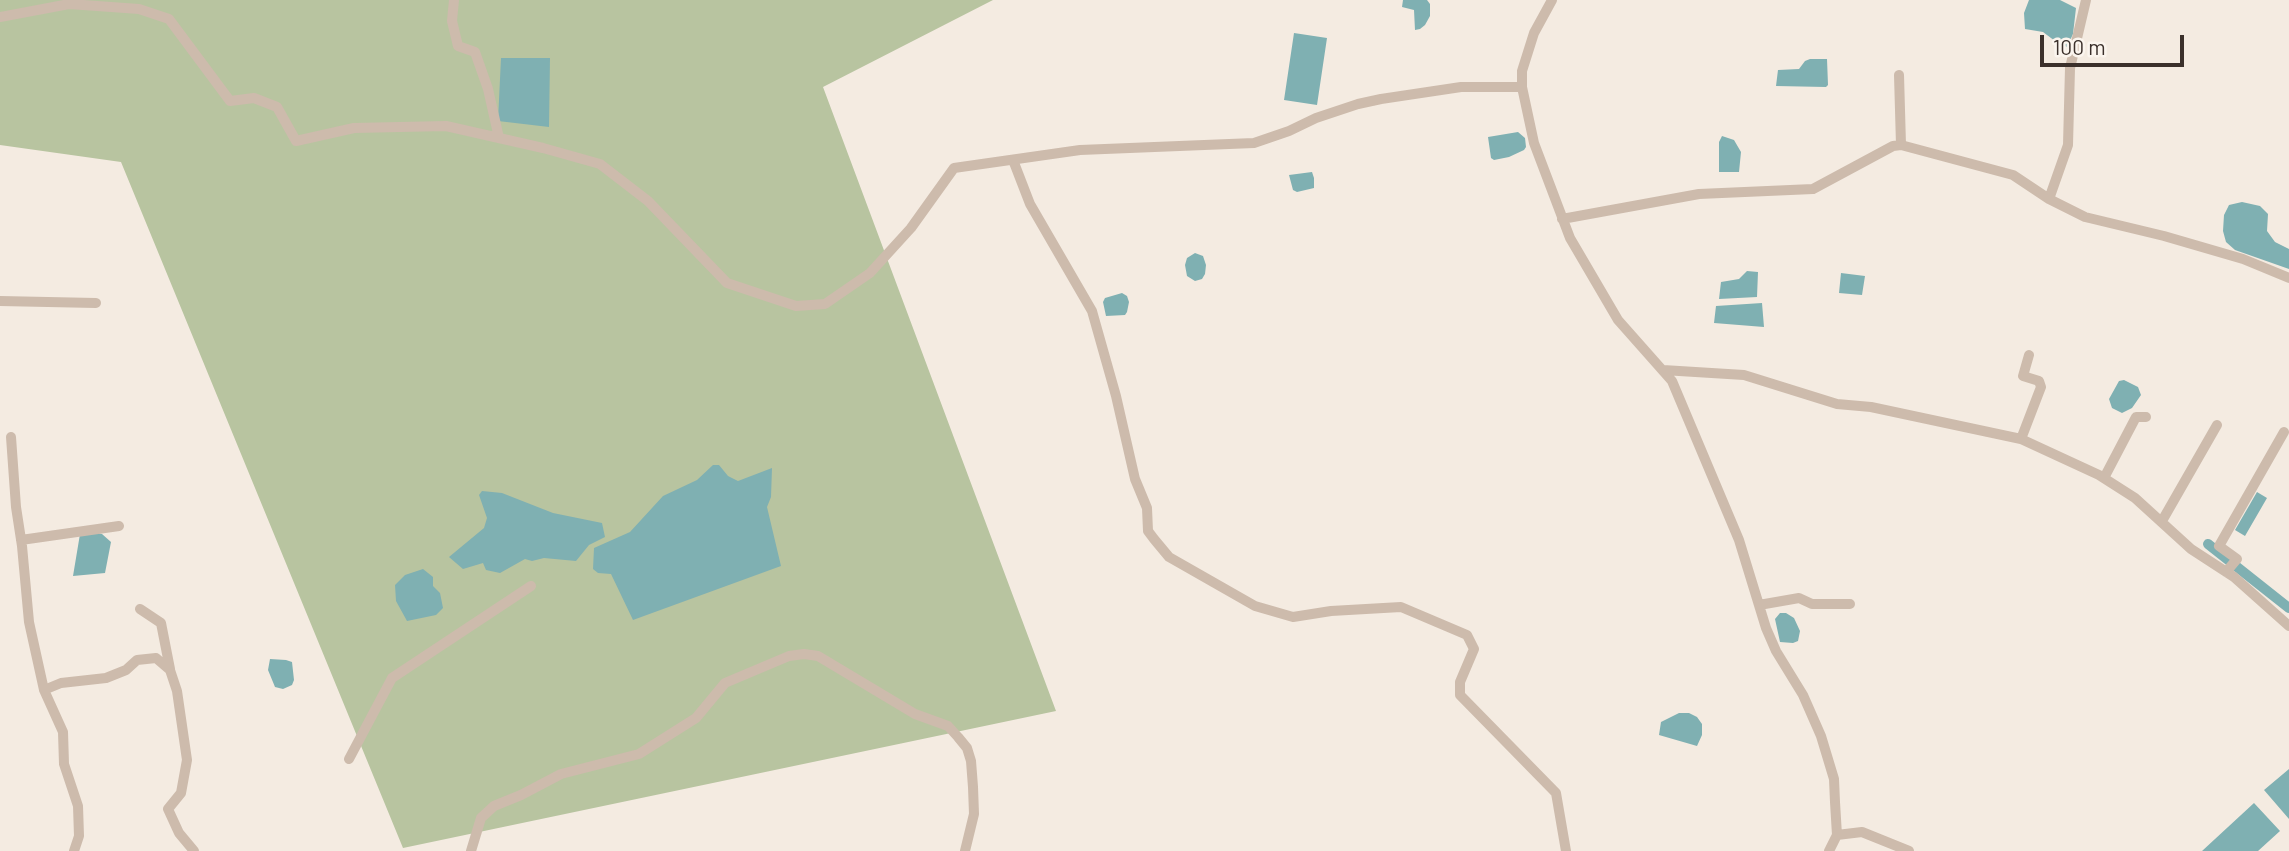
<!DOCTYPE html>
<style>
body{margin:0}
#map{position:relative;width:2289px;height:851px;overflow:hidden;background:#f4ebe1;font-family:Barlow,sans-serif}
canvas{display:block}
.scale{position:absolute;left:2040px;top:35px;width:144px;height:32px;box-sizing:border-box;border:4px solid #3b302b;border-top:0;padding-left:9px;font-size:21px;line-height:24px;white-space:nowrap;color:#3b302b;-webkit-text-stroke:5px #fbf5ee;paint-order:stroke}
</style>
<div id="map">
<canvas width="2289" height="851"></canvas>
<div class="scale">100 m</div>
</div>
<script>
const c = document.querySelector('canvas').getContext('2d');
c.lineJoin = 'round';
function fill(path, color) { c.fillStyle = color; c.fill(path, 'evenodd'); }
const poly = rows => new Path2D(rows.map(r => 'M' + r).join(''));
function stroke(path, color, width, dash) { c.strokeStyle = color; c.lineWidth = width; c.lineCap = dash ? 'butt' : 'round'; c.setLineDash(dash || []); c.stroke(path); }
const green = poly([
 [0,0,993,0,823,87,1056,711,403,848,121,162,0,145]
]);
const water = poly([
 [1403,0,1427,0,1430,4,1430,16,1425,25,1420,29,1415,30,1414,10,1402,7],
 [2029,0,2060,0,2076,8,2073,34,2067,47,2055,41,2043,32,2025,29,2024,13],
 [1294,33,1327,38,1317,105,1284,100],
 [501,58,550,58,549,127,498,121],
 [1810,59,1827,59,1828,85,1826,87,1776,86,1778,70,1799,69,1805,61],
 [1518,132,1525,138,1526,147,1524,150,1509,157,1494,160,1491,158,1488,137],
 [1722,136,1734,140,1741,152,1739,172,1719,172,1719,142],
 [1312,172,1314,178,1314,188,1297,192,1293,190,1289,175],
 [2242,202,2260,206,2268,214,2267,231,2275,242,2289,249,2289,269,2235,250,2226,242,2223,231,2224,215,2229,205],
 [1195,253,1203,256,1206,265,1205,274,1202,279,1195,281,1187,276,1185,265,1187,258],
 [1747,271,1758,272,1757,297,1719,299,1721,282,1739,279],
 [1841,273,1865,276,1862,295,1839,293],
 [1122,293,1127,296,1129,302,1127,312,1125,315,1106,316,1103,302,1105,298],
 [1762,303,1764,327,1714,323,1716,306],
 [2124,380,2138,387,2141,395,2132,408,2122,413,2112,408,2109,399,2119,381],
 [713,465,719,465,728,476,738,481,772,468,771,497,767,507,781,566,633,620,611,574,598,573,593,569,594,548,630,532,663,496,697,480],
 [482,491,502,493,553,513,602,523,605,537,589,545,576,561,544,558,532,561,525,559,500,573,486,570,483,563,463,569,449,557,484,528,487,518,479,495],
 [2257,492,2267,498,2245,536,2235,530],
 [92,532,102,534,111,542,105,573,73,576,80,534],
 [423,569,433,577,433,586,440,593,443,608,436,615,407,621,396,601,395,585,405,575],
 [1780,613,1786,613,1794,618,1800,631,1798,641,1793,643,1780,642,1775,619],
 [270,659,286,660,292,662,294,680,292,685,283,689,275,687,268,670],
 [1679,713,1689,713,1697,717,1702,724,1702,735,1697,746,1659,735,1661,722],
 [2289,769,2289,819,2264,790],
 [2254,803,2280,831,2258,851,2202,851]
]);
const canal = poly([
 [2208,544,2289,608]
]);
const minor = poly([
 [454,0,452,21,458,46,475,52,488,89,499,138],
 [1552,0,1534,33,1522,71,1522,87,1534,143,1570,238,1618,320,1672,381,1739,540,1766,628,1776,651,1803,695,1821,736,1834,779,1835,802,1837,835,1829,851],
 [0,17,69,4,139,9,169,19,230,101,254,98,277,107,296,141,354,128,446,126,543,148,600,164,648,201,727,283,796,306,825,304,870,273,911,228,954,168,1080,150,1254,143,1289,131,1316,118,1358,104,1381,99,1461,87,1522,87],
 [1899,75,1901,145],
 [1013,160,1030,204,1092,311,1116,396,1135,479,1147,508,1148,531,1154,539,1169,557,1255,606,1293,617,1331,611,1401,607,1467,635,1474,649,1460,682,1460,695,1556,793,1566,851],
 [2049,199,2068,145,2070,68,2086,0],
 [1562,219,1699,194,1813,189,1893,146,1901,145,2013,175,2049,199,2085,217,2164,236,2243,259,2289,278],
 [0,301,96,303],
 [1663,370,1744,375,1837,404,1871,407,2021,439,2099,475,2135,498,2191,549,2234,577,2289,626],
 [11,437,16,507,22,546,29,622,44,690,63,732,64,764,78,806,79,836,74,851],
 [2021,439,2041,387,2039,381,2023,376,2029,355],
 [2104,478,2136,417,2146,417],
 [2162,521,2217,425],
 [21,540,119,526],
 [2226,572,2237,559,2219,546,2284,432],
 [1759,605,1799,598,1812,604,1850,604],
 [140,609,161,623,170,669],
 [44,690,61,683,106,678,126,670,137,660,156,658,170,670,177,691,187,760,181,793,168,809,179,833,194,851],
 [349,759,392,678,531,586],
 [1837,835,1862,832,1909,851],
 [471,851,481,818,494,806,521,795,561,774,639,754,696,718,725,683,789,656,804,654,818,656,915,714,948,726,958,737,967,748,971,761,973,787,974,814,965,851]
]);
fill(green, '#b8c4a0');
fill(water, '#7fb0b2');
stroke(canal, '#7fb0b2', 10);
stroke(minor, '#cdbbac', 10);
</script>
